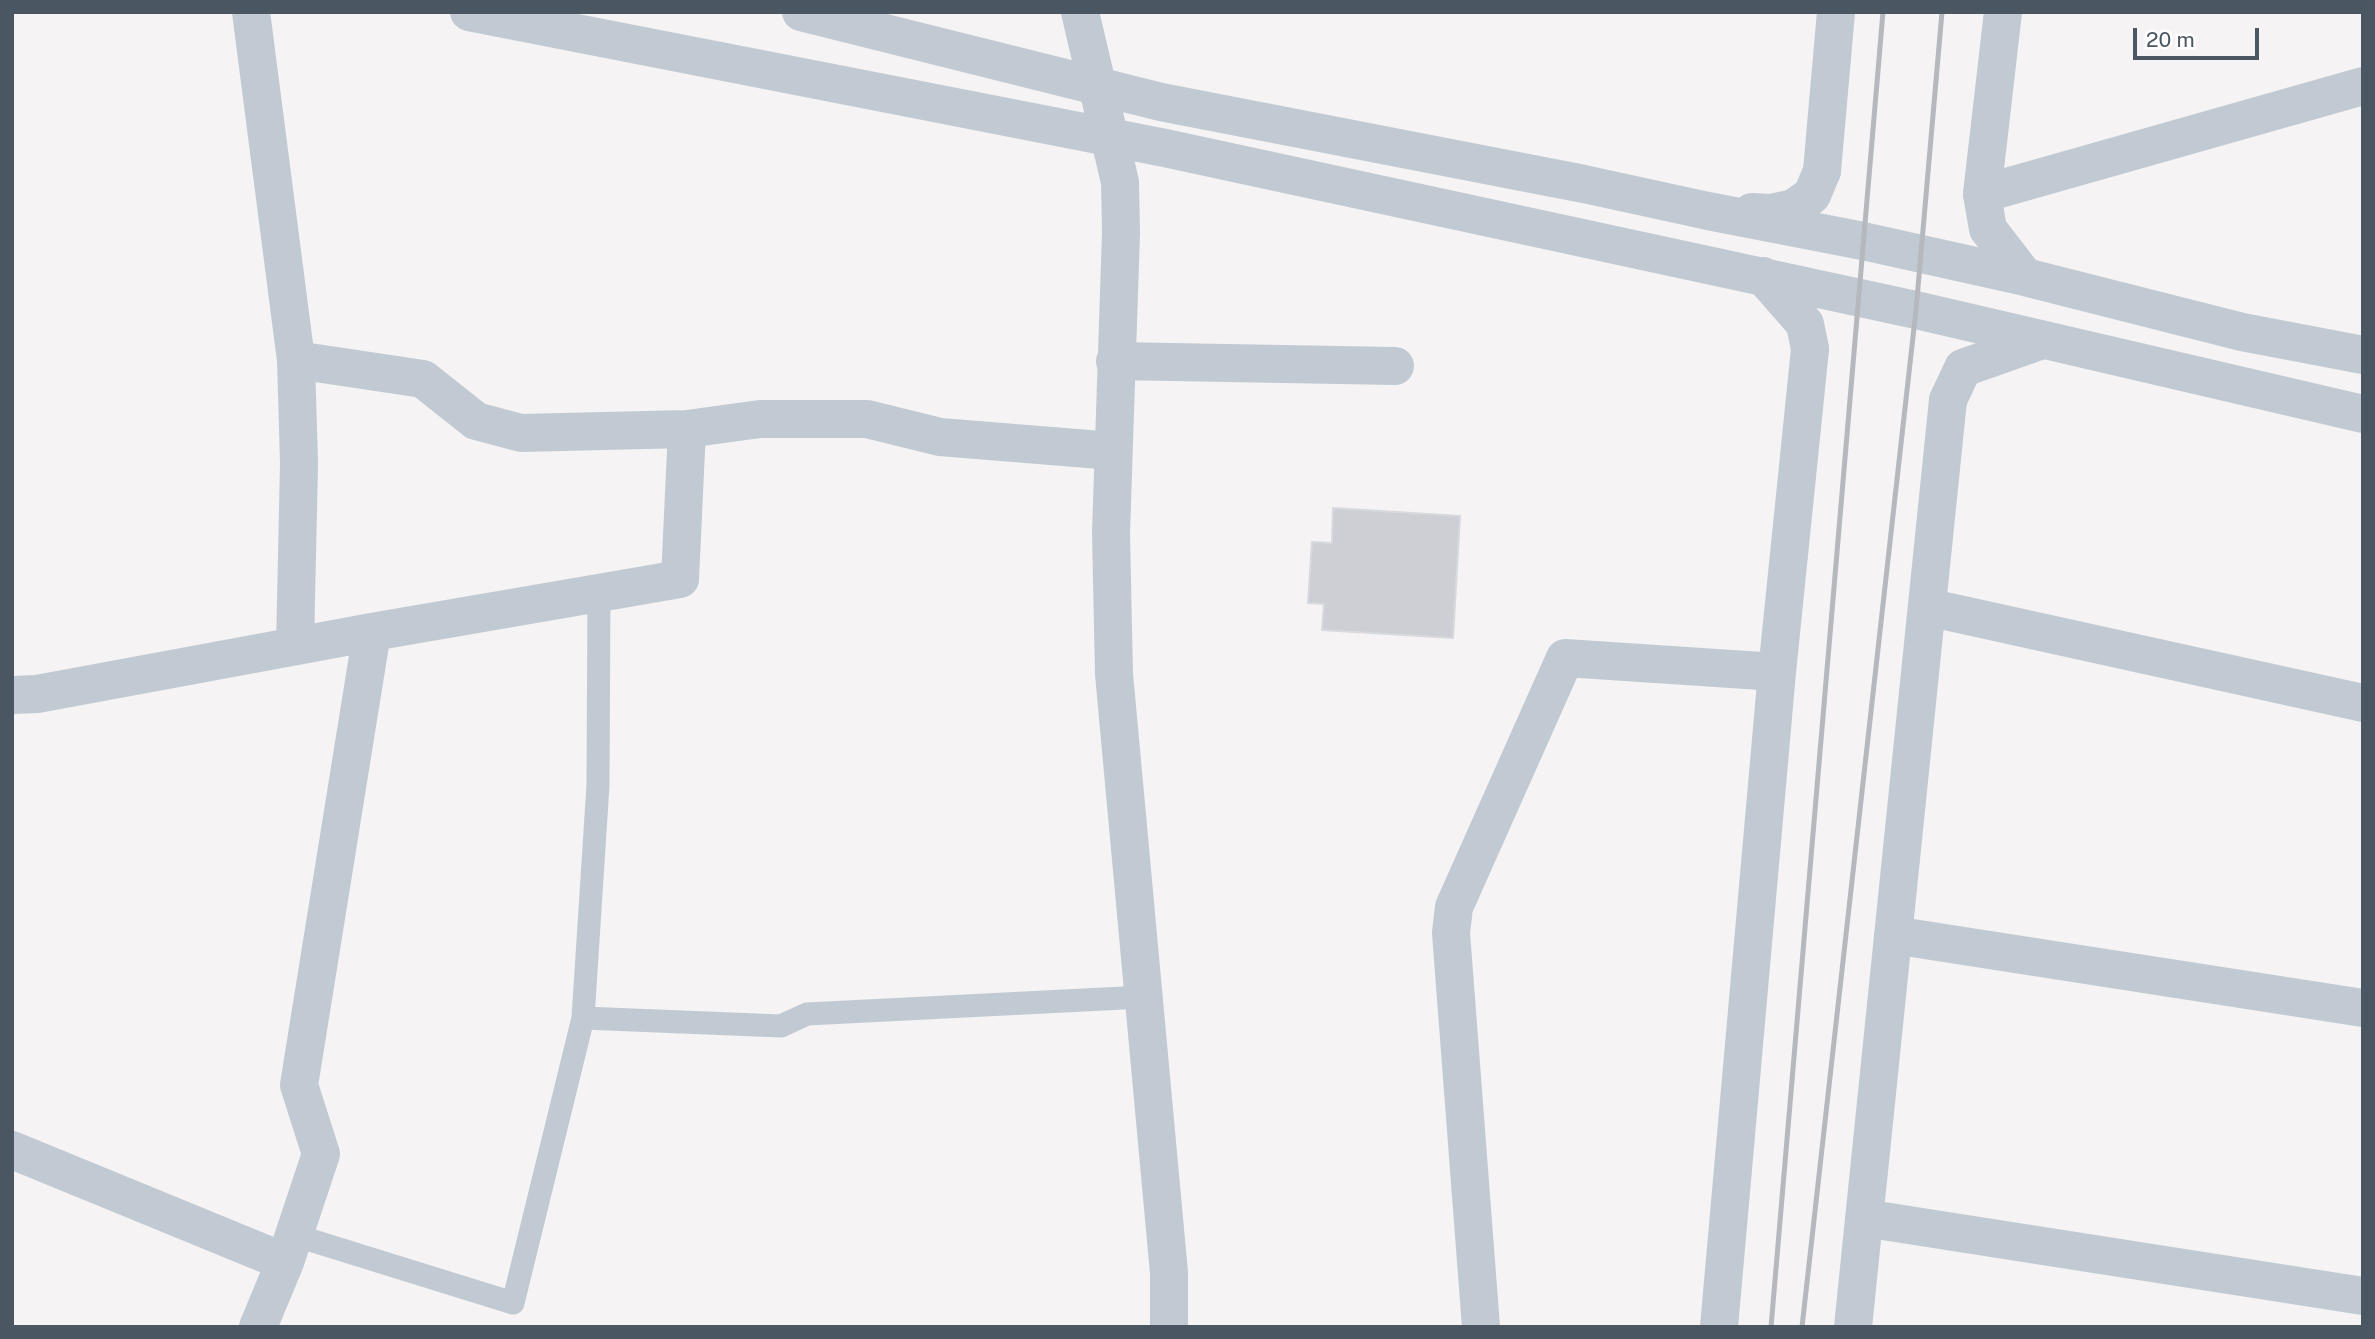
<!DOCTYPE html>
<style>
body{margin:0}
#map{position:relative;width:2375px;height:1339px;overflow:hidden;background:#f5f3f3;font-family:"Public Sans",sans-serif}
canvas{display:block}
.frame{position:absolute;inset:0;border:14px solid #4a5661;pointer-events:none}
.scale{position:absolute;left:2133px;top:28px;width:126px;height:32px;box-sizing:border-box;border:4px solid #4a5661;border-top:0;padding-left:9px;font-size:21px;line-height:24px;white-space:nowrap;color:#4a5661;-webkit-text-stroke:5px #fff;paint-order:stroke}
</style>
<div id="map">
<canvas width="2375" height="1339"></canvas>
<div class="frame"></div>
<div class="scale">20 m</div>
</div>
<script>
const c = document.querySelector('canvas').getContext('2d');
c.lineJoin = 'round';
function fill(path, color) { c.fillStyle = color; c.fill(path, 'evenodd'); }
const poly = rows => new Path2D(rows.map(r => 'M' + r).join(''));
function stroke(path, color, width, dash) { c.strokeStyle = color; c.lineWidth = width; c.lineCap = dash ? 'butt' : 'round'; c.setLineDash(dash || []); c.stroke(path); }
const building = poly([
 [1333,508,1460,516,1453,638,1322,630,1324,604,1308,603,1312,542,1332,543,1333,508]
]);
const service = poly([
 [583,1018,781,1026,807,1014,1143,997],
 [294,1235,513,1303,583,1018,598,785,599,593]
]);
const minor = poly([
 [251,12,296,360,299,463,295,646],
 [2003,12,1982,194,2363,86],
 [1822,171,1836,12],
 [296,360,423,379,476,421,521,433,687,429,760,419,867,419,940,437,1113,451],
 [1115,361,1395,366],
 [1927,607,2363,703],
 [12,695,37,694,372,632,680,579,687,429],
 [1893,935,2363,1008],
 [12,1150,285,1262],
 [1864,1218,2363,1296],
 [258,1327,285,1262,321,1154,299,1085,372,632],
 [1481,1327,1451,933,1454,907,1565,658,1777,672],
 [1719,1327,1777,672,1810,349],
 [1853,1327,1948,400]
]);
const tertiary = poly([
 [469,12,1165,148,1916,310,2363,414],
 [801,12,1161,102,1584,184,1708,211,1863,241,2025,277,2242,332,2363,355],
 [1080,12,1120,182,1121,233,1111,533,1114,674,1169,1273,1169,1327],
 [1982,194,1988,229,2025,277],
 [1752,212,1770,213,1794,208,1812,195,1822,171],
 [1763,276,1805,324,1810,349],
 [1948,400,1963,368,2042,340]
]);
const rail = poly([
 [1771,1327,1883,12],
 [1802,1327,1916,310,1942,12]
]);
fill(building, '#cdcfd5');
stroke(building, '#d7d9de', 2);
stroke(service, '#c1cad2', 23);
stroke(minor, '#c1cad2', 38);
stroke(tertiary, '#c1cad2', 38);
stroke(rail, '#b5b8bd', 5);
</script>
